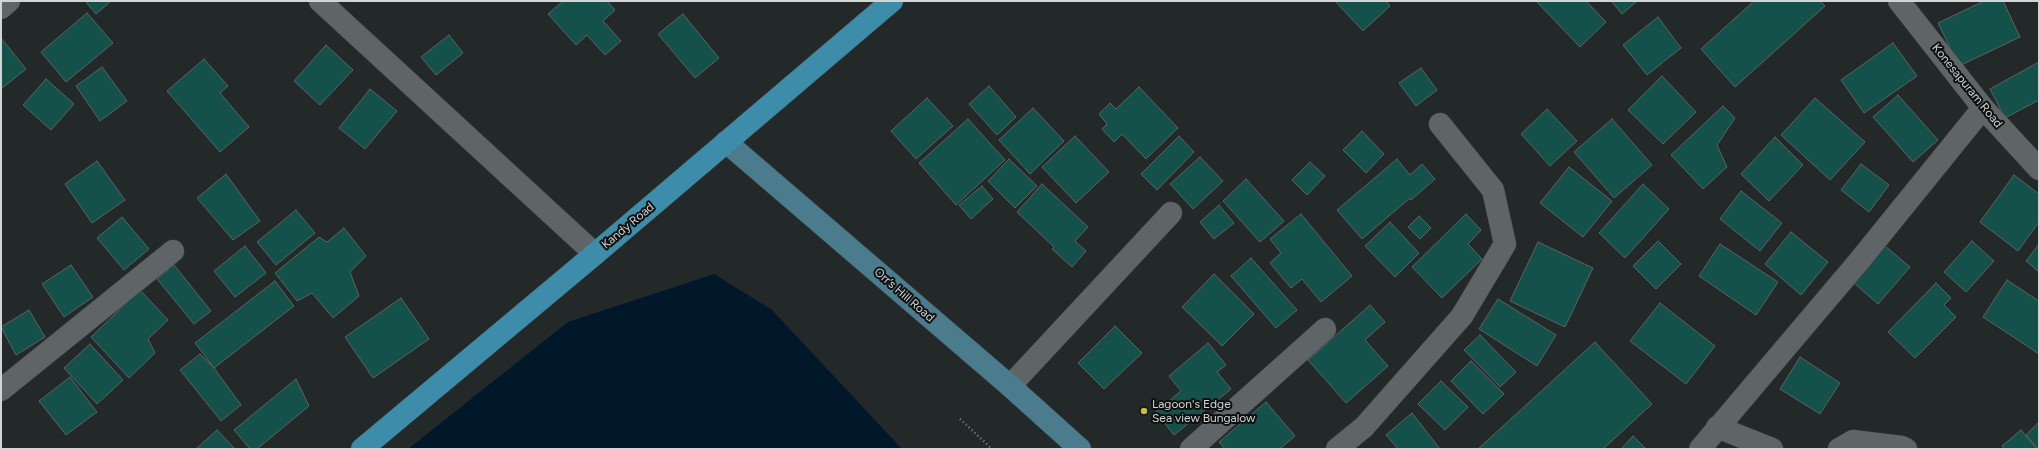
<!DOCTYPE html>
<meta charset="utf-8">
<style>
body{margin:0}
#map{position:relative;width:2040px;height:450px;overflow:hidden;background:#232828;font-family:Figtree,sans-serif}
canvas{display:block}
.frame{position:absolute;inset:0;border:2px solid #d1d5d5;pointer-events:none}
</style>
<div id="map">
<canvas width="2040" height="450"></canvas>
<div class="frame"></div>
</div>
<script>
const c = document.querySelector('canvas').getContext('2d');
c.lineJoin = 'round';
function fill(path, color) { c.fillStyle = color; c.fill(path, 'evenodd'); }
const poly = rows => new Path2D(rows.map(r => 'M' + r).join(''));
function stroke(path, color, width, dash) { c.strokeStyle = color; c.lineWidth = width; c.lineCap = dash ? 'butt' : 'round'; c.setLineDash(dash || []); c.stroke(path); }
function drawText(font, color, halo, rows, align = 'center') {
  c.font = font + ' Figtree,sans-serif'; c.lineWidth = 4; c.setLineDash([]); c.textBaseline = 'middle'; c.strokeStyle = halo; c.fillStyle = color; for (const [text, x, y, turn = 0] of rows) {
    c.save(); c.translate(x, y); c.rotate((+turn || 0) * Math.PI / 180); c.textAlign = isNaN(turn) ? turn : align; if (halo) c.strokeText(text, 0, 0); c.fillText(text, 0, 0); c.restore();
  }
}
const water = poly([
 [714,274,772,310,902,449,408,449,568,322]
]);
const building = poly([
 [85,1,111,1,96,14,85,1],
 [563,1,607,1,615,10,603,21,621,41,605,55,587,35,576,45,548,14,563,1],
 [1335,1,1386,1,1390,6,1363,31,1335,1],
 [1536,1,1586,1,1606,22,1580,47,1536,1],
 [1611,1,1637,1,1622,14,1611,1],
 [1754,1,1820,1,1825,6,1735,87,1701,49,1754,1],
 [1984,1,2003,1,2020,37,1959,66,1938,23,1984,1],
 [87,13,113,43,66,82,41,52,87,13],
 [683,14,719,58,695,78,658,34,683,14],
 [1658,17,1681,48,1647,75,1623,45,1658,17],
 [449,35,463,53,436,75,421,57,449,35],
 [1,38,26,69,1,89,1,38],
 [1893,43,1917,76,1864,113,1841,80,1893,43],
 [326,45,353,70,320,105,294,81,326,45],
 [204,59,228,86,220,93,249,127,220,152,167,91,204,59],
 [2039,62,2039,100,2005,118,1990,89,2039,62],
 [102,67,127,101,100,121,76,86,102,67],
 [1421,68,1437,90,1416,106,1399,83,1421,68],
 [1662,76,1696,112,1663,144,1628,110,1662,76],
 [46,79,74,104,51,130,23,105,46,79],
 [989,86,1016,117,997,135,969,104,989,86],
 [1139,87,1178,128,1146,159,1122,134,1114,142,1102,129,1107,124,1099,114,1110,103,1116,109,1139,87],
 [370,89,397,111,365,149,339,128,370,89],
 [1898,95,1938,140,1913,162,1873,117,1898,95],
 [927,98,953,126,916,159,891,131,927,98],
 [1815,98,1865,142,1830,180,1781,135,1815,98],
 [1723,106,1735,118,1717,145,1727,167,1703,189,1671,155,1723,106],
 [1033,108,1064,141,1030,174,999,140,1033,108],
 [1547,109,1577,141,1550,166,1521,134,1547,109],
 [968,119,1005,160,956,205,919,163,968,119],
 [1612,119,1652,165,1614,198,1574,152,1612,119],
 [1362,131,1384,154,1366,173,1343,150,1362,131],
 [1075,136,1109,172,1076,203,1042,167,1075,136],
 [1179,136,1194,152,1157,190,1141,174,1179,136],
 [1775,137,1803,165,1769,201,1741,174,1775,137],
 [1200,157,1223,181,1193,209,1170,184,1200,157],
 [1009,159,1037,186,1015,208,988,181,1009,159],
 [1397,159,1410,175,1422,164,1435,179,1411,200,1410,198,1362,239,1337,210,1397,159],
 [97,161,125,200,92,223,65,184,97,161],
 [1310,162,1325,176,1307,195,1292,180,1310,162],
 [1861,164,1889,185,1869,212,1841,190,1861,164],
 [1569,167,1612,201,1583,237,1540,203,1569,167],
 [226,174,260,221,233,240,197,198,226,174],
 [2014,175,2039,194,2039,222,2018,251,1980,222,2014,175],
 [1246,179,1284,221,1260,242,1223,201,1246,179],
 [1042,184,1088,227,1075,241,1086,251,1072,267,1052,249,1054,247,1017,212,1042,184],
 [1643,184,1669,209,1625,258,1599,233,1643,184],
 [982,186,993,199,971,219,959,205,982,186],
 [1741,191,1782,223,1760,251,1720,219,1741,191],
 [1219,205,1234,223,1214,239,1200,222,1219,205],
 [296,210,315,233,276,265,257,242,296,210],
 [1301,214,1352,276,1321,302,1302,279,1291,288,1270,263,1281,253,1270,239,1301,214],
 [1466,214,1481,230,1468,244,1482,259,1442,298,1412,267,1466,214],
 [1419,216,1431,228,1420,239,1408,227,1419,216],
 [122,217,149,249,124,270,97,238,122,217],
 [1390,222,1419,253,1395,277,1365,246,1390,222],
 [344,228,366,256,350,272,359,296,333,318,312,293,297,301,275,273,319,237,327,242,344,228],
 [1791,232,1828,262,1801,295,1765,264,1791,232],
 [1658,241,1681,264,1656,289,1633,266,1658,241],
 [1972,241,1994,261,1966,292,1944,272,1972,241],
 [1538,242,1593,268,1565,327,1510,301,1538,242],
 [1720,244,1778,282,1756,315,1699,276,1720,244],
 [2039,244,2039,272,2026,261,2039,244],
 [1884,245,1910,267,1878,304,1853,282,1884,245],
 [245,246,266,273,235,297,214,271,245,246],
 [1251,258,1297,310,1276,328,1231,276,1251,258],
 [71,265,93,297,64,317,42,284,71,265],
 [174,265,211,311,194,324,157,279,174,265],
 [1214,274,1254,314,1222,346,1182,307,1214,274],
 [2007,280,2039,301,2039,354,1983,317,2007,280],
 [275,281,294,306,214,368,195,343,275,281],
 [1936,283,1951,298,1944,305,1956,317,1915,358,1888,332,1936,283],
 [140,290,168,320,148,339,155,353,129,378,91,337,140,290],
 [401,298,429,339,373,378,345,337,401,298],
 [1498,299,1556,335,1537,366,1479,329,1498,299],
 [1660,303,1715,346,1686,384,1630,341,1660,303],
 [1370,305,1385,322,1365,340,1388,366,1346,403,1308,360,1370,305],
 [29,310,45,337,16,355,1,327,29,310],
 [1115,326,1142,353,1104,389,1078,363,1115,326],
 [1480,335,1516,372,1500,387,1464,350,1480,335],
 [1595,342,1652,404,1603,449,1478,449,1595,342],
 [1208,343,1226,365,1217,372,1231,389,1174,435,1156,412,1181,391,1169,376,1208,343],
 [90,344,123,380,97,404,64,368,90,344],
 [200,354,214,368,241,405,221,421,180,370,200,354],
 [1800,357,1840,383,1820,414,1780,389,1800,357],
 [1471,361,1504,394,1483,414,1451,381,1471,361],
 [70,377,97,412,66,435,39,401,70,377],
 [296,379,309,406,257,449,250,449,234,430,296,379],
 [1441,381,1468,407,1445,430,1418,404,1441,381],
 [1266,402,1295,436,1281,448,1283,449,1225,449,1219,442,1266,402],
 [1412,413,1440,449,1398,449,1386,435,1412,413],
 [2039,422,2039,449,2038,449,2026,435,2039,422],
 [217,430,235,449,196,449,217,430],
 [2021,430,2037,449,2005,449,2002,446,2021,430],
 [1633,436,1646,449,1621,449,1633,436]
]);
const path = poly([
 [960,419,992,449]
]);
const street = poly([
 [320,1,595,254],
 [1899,1,1983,108,2039,169],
 [1,8,9,1],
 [1010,386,1171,213],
 [1,390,173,251],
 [1717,427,1772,449],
 [1191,449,1325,329],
 [1337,449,1364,427,1462,316,1505,244,1493,190,1440,124],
 [1700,449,1860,260,1983,108],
 [1839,449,1853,441,1902,447,1906,449]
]);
const primary = poly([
 [726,142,1010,386,1080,449]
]);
const highway = poly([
 [362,449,595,254,892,1]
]);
const markers = [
 [1144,411,4,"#c1be40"]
];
const streetNames = [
 ["Konesapuram Road",1967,86,51],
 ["Kandy Road",628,226,-40],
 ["Orr’s Hill Road",904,295,41]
];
const poiNames = [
 ["Lagoon's Edge",1152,404],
 ["Sea view Bungalow",1152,418]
];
fill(water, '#01182b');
fill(building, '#14514b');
stroke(building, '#5d6362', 1);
stroke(street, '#3f4444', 23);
stroke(primary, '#3f4444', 23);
stroke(highway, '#3f4444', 23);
stroke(path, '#808484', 2.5, [1, 3]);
stroke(street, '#5f6566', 22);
stroke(primary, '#4b7c8e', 22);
stroke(highway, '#3d8ca9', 22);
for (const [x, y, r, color] of markers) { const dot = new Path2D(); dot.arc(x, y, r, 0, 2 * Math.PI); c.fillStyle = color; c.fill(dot); stroke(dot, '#0e1010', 1.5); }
drawText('12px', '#d1d5d5', '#0e1010', streetNames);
drawText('12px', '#d1d5d5', '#0e1010', poiNames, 'left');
</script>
